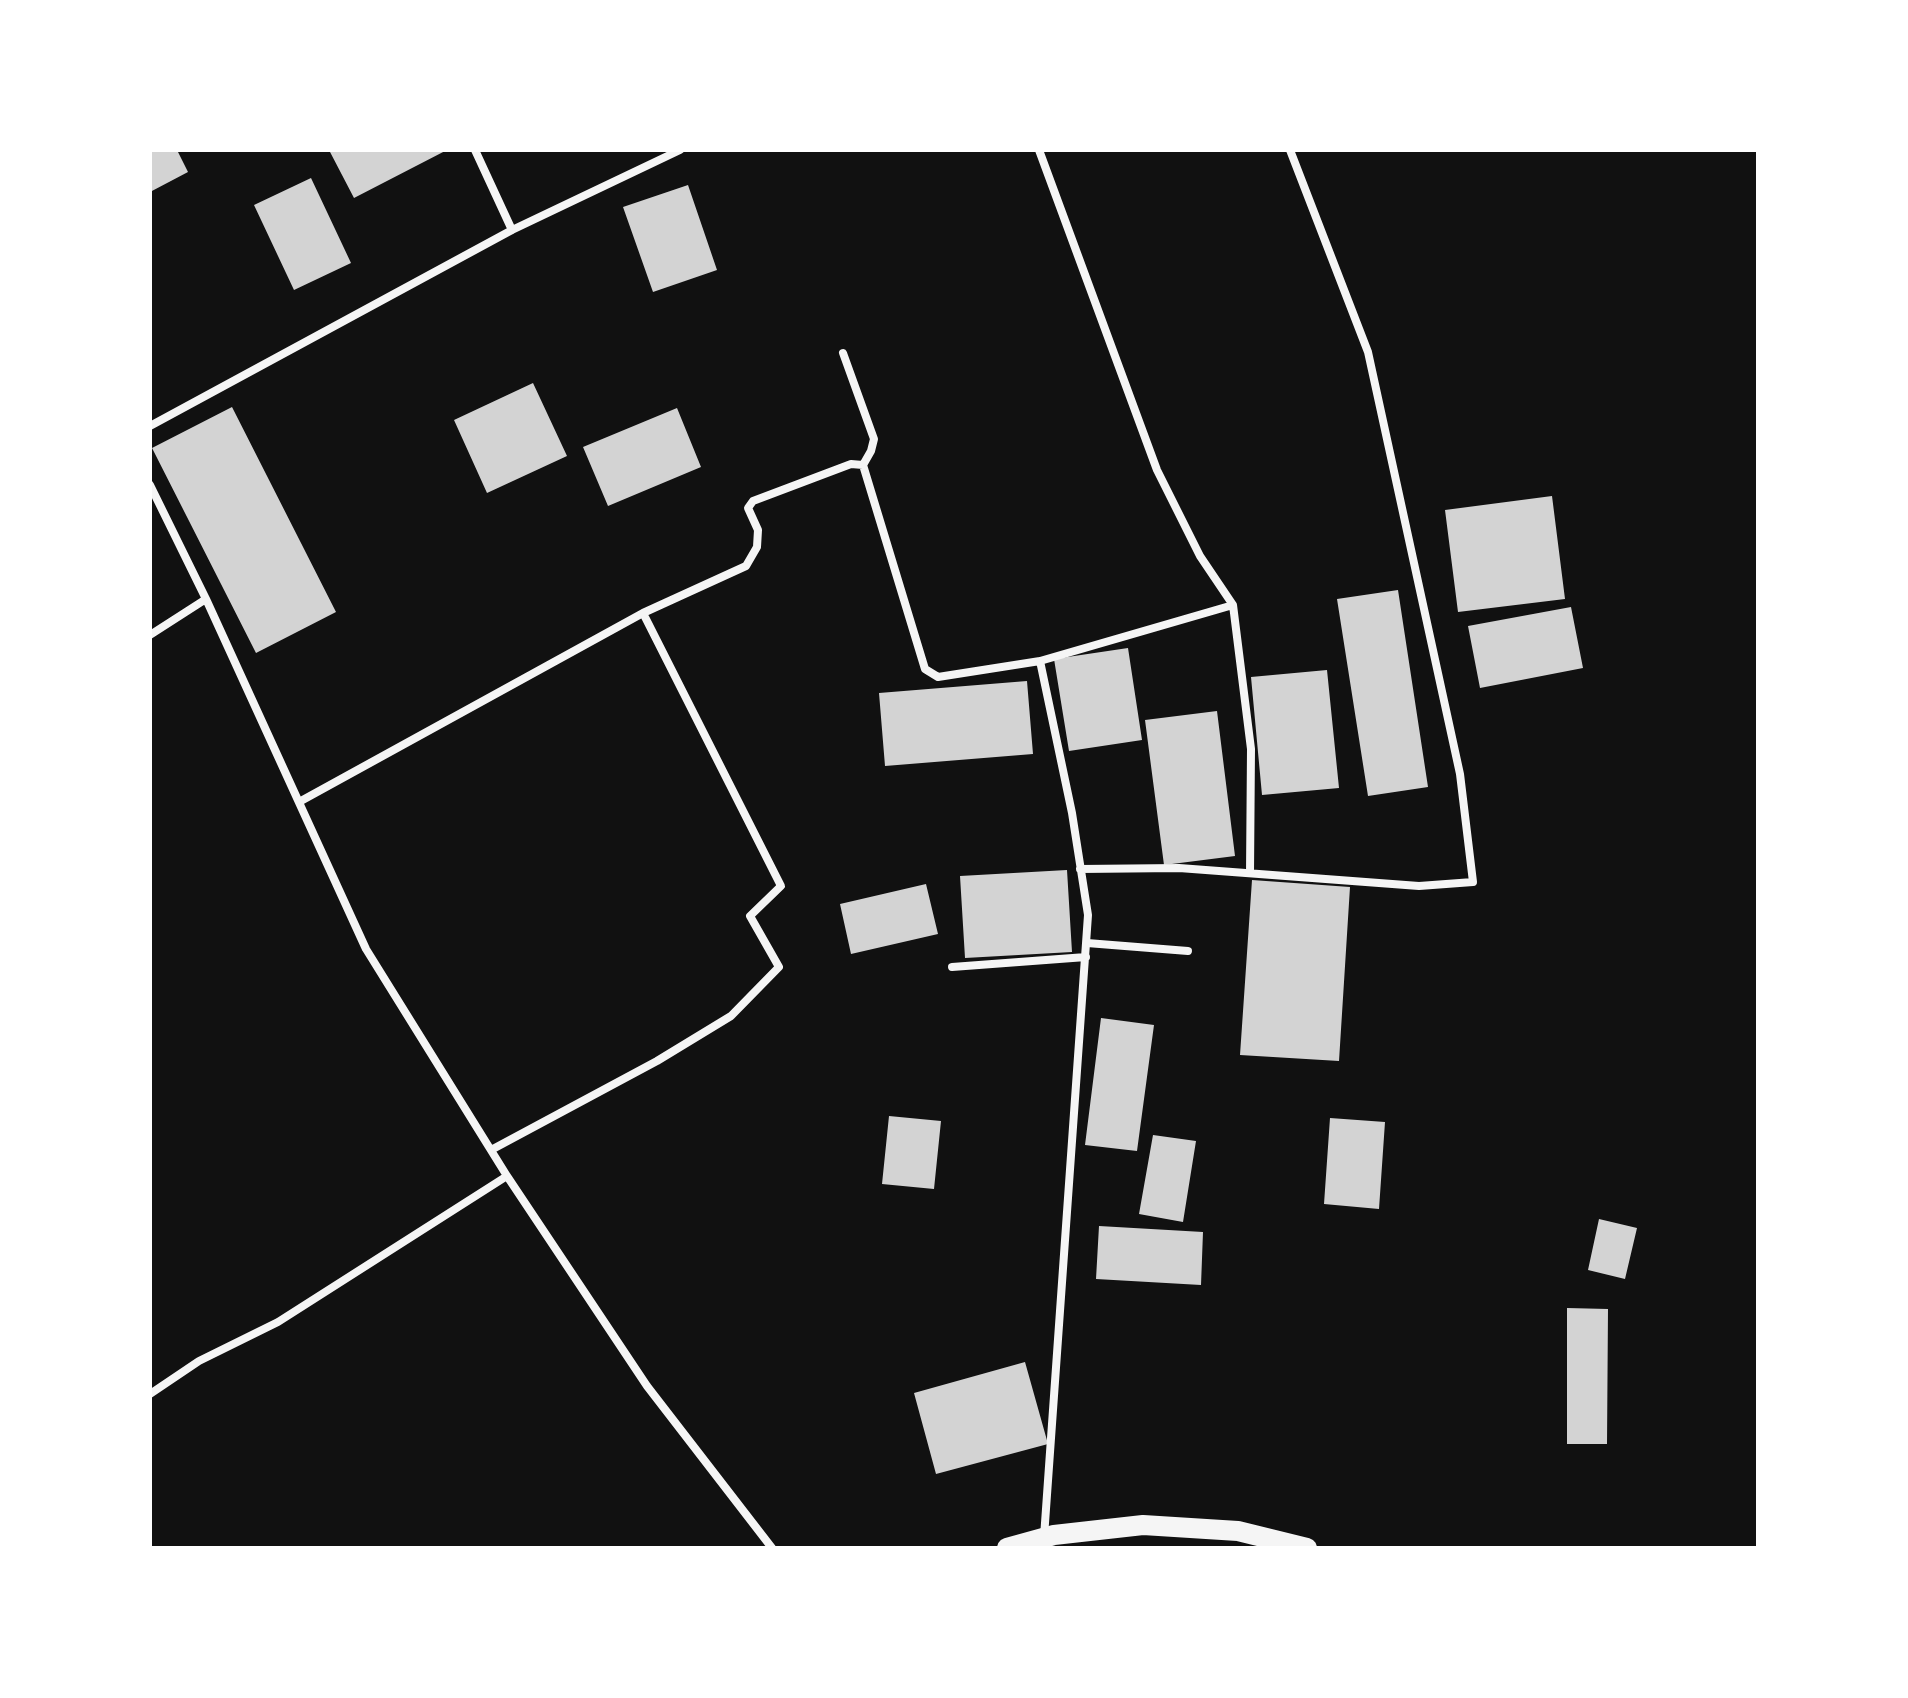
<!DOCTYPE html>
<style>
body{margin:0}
#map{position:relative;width:1908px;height:1698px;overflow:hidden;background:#111;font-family:"IBM Plex Sans",sans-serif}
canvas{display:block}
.frame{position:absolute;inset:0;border:152px solid #fff;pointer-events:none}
</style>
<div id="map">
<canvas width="1908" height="1698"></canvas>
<div class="frame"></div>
</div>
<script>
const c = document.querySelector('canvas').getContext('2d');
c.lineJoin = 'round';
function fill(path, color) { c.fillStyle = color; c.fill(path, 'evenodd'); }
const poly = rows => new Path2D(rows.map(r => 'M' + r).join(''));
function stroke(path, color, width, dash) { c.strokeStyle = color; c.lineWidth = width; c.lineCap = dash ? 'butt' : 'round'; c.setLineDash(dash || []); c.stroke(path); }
const building = poly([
 [150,150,177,150,188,172,150,192],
 [329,150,447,150,354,198],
 [311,178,351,263,294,290,254,205],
 [688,185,717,270,653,292,623,207],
 [533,383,567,456,487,493,454,420],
 [232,407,336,612,256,653,152,448],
 [677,408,701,467,608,506,583,447],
 [1552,496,1565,599,1458,612,1445,510],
 [1398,590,1428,787,1368,796,1337,599],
 [1571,607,1583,668,1480,688,1468,626],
 [1128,648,1142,740,1069,751,1054,659],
 [1327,670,1339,788,1262,795,1251,677],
 [1027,681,1033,754,885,766,879,693],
 [1217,711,1235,856,1164,865,1145,720],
 [1067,870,1072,952,965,958,960,876],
 [1252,880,1350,887,1339,1061,1240,1055],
 [926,884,938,934,851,954,840,904],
 [1101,1018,1154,1025,1137,1151,1085,1145],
 [889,1116,941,1121,934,1189,882,1184],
 [1330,1118,1385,1122,1379,1209,1324,1204],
 [1153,1135,1196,1141,1183,1222,1139,1214],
 [1599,1219,1637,1228,1625,1279,1588,1270],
 [1099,1226,1203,1232,1201,1285,1096,1279],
 [1567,1308,1608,1309,1607,1444,1567,1444],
 [1025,1362,1048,1444,936,1474,914,1393]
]);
const minor = poly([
 [475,150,512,230],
 [1039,150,1157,470,1200,556,1233,605,1251,749,1250,873],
 [843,353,874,439,871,451,863,465],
 [150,426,512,230,680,150],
 [150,485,206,599,366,949,507,1176,647,1386,772,1548],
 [150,635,206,599],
 [1040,661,1072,813,1088,915,1044,1537],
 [299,802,643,613,746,566,757,547,758,530,748,508,753,501,851,464,863,465,925,669,938,677,1040,661,1233,605],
 [1080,869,1179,868,1419,886,1473,882,1460,774,1368,352,1290,150],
 [1087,943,1188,951],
 [952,967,1086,957],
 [491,1150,657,1061,731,1016,779,967,750,916,781,886,643,613],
 [150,1394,199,1361,278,1322,507,1176]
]);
const primary = poly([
 [1007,1548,1054,1535,1143,1525,1238,1531,1307,1548]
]);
fill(building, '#d3d3d3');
stroke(minor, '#f5f5f5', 8);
stroke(primary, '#f5f5f5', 20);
</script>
